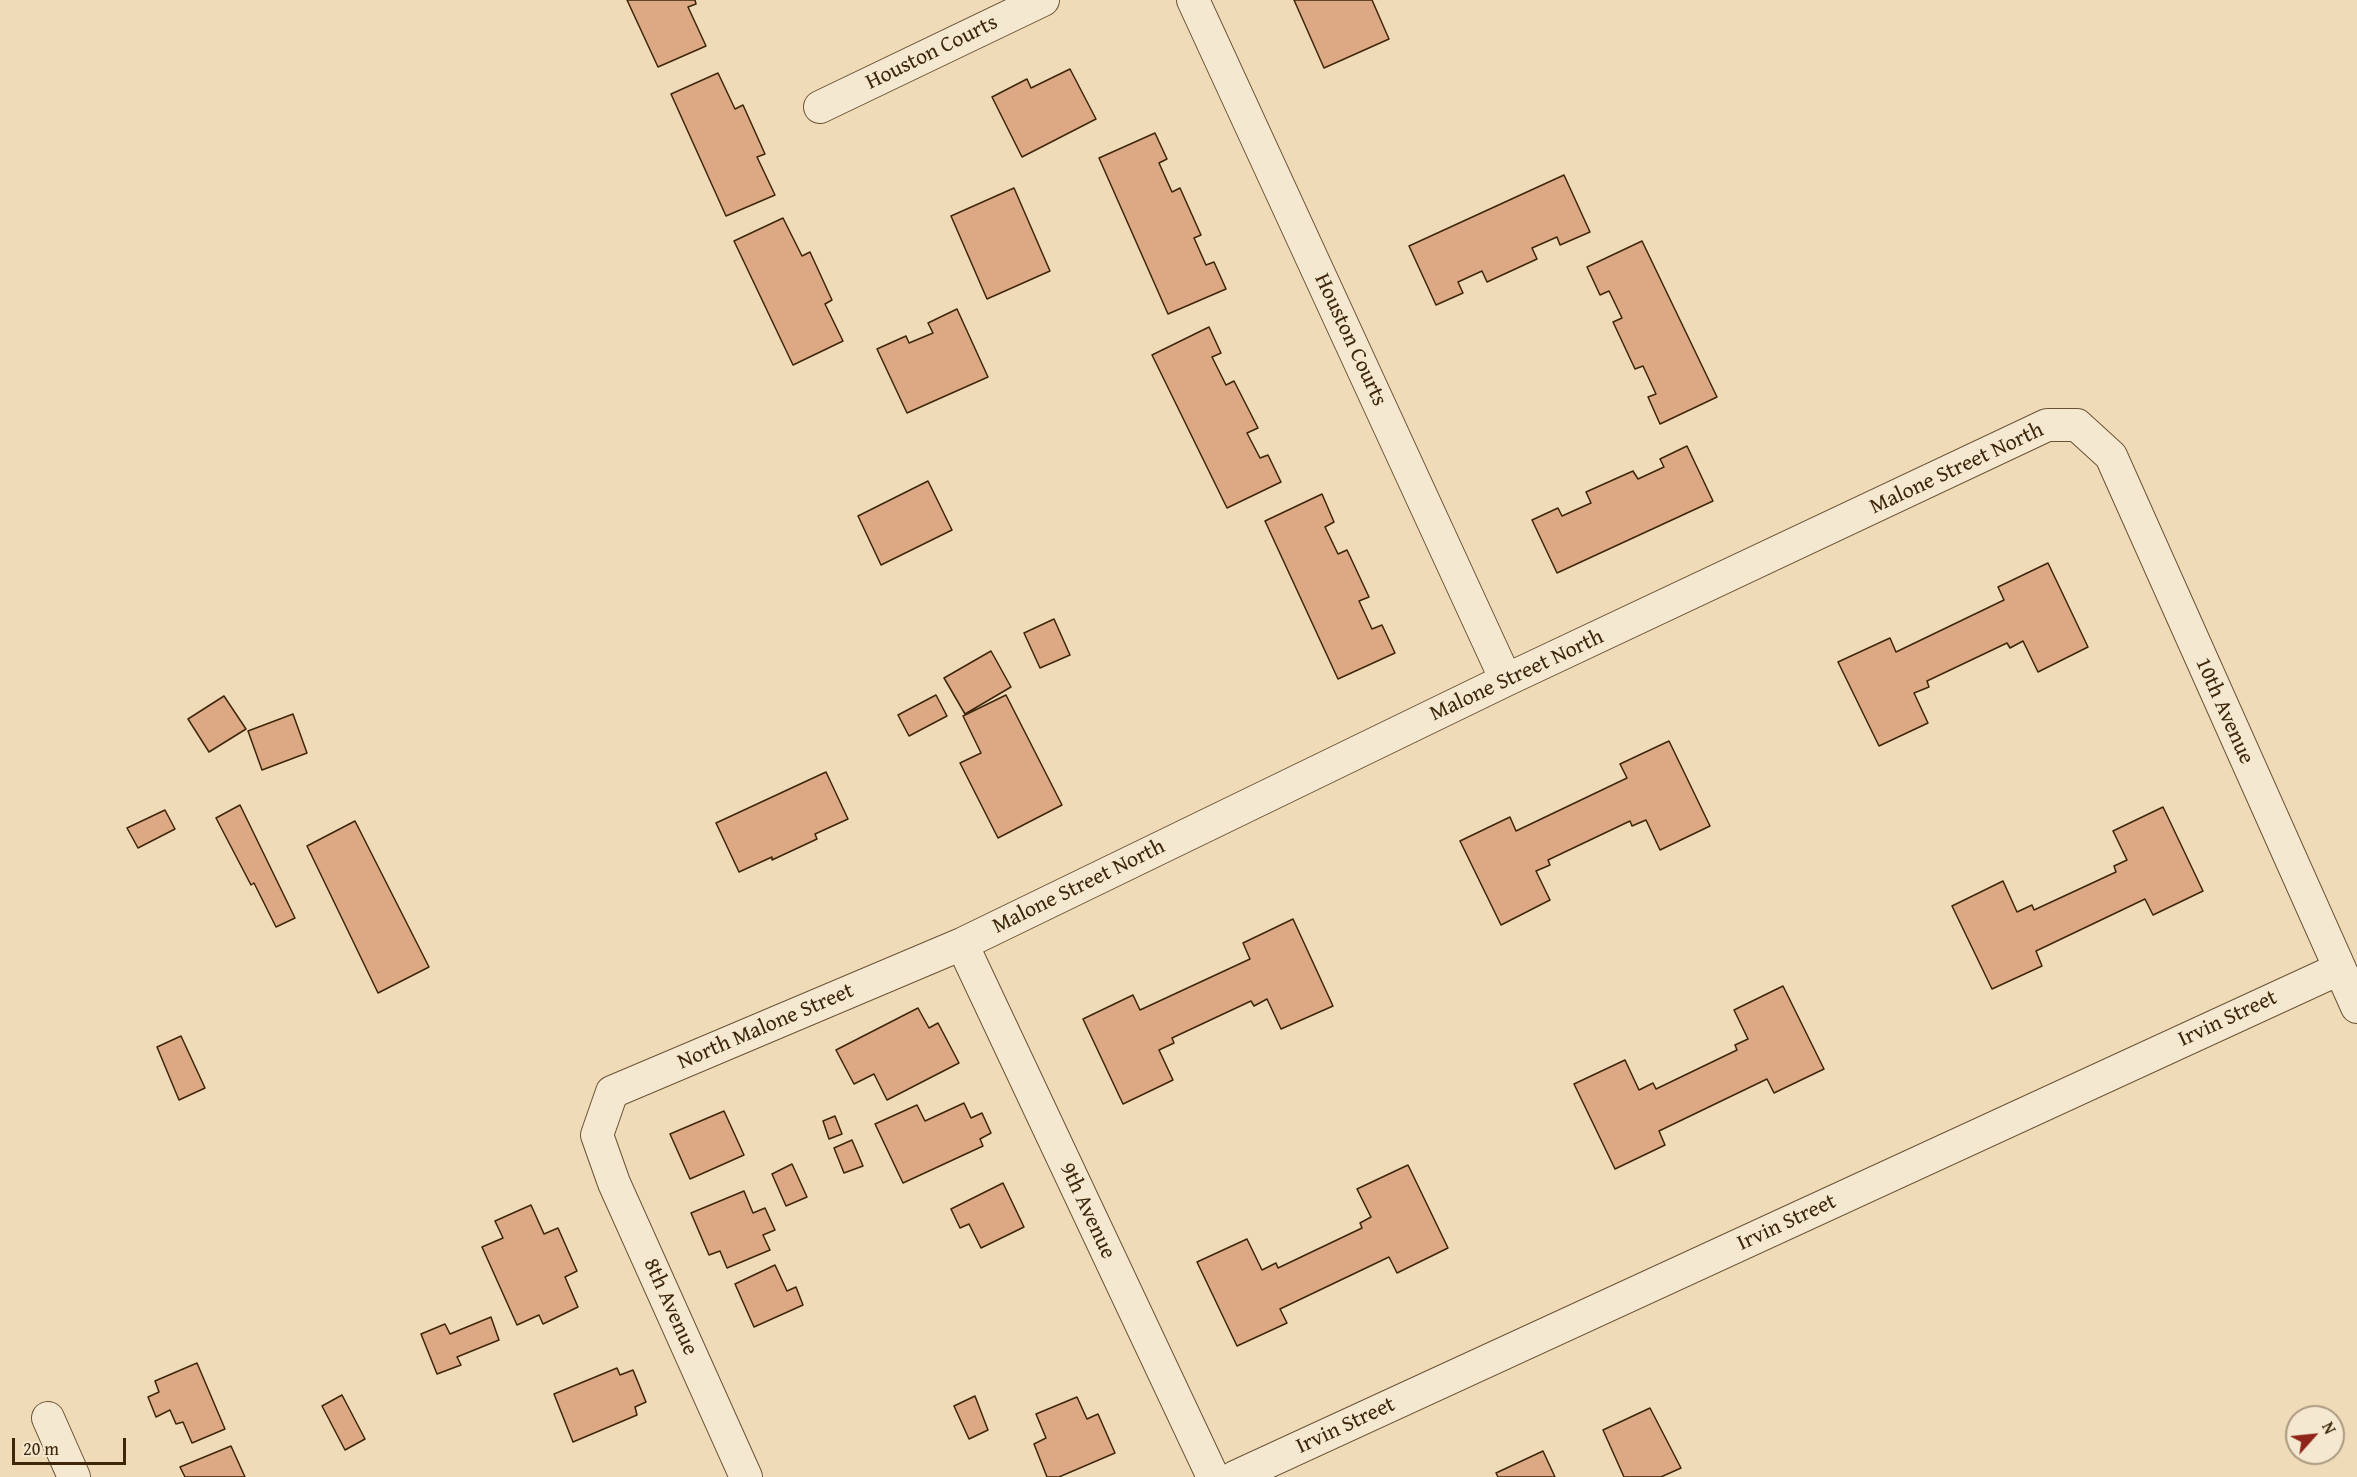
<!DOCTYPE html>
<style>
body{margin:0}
#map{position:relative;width:2357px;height:1477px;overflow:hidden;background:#f0dbb8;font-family:"Gentium Book Plus",serif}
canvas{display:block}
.north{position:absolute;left:2285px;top:1405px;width:60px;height:60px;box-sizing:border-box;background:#f5e8d1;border:2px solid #ab9a81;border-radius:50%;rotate:63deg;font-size:16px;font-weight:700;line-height:24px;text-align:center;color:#3d2609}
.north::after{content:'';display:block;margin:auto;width:21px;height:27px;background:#8f2418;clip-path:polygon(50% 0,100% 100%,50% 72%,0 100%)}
.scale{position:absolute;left:12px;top:1438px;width:114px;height:27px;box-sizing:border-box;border:3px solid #3d2609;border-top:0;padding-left:8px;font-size:18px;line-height:21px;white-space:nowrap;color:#3d2609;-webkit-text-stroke:4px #f5e8d1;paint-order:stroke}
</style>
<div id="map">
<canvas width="2357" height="1477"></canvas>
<div class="north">N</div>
<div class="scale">20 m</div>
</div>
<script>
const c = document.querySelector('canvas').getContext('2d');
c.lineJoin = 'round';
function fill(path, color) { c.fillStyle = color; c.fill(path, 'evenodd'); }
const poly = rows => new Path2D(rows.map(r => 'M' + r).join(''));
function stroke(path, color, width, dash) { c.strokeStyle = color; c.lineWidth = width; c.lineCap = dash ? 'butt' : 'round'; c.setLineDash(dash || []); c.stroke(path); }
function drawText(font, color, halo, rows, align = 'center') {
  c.font = font + ' "Gentium Book Plus",serif'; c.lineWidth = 4.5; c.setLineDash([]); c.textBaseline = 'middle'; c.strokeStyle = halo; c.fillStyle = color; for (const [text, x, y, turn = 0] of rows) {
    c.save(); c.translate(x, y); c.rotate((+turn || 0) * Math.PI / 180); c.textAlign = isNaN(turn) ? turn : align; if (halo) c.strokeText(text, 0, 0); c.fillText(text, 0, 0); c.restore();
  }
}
const building = poly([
 [627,0,695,0,696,4,688,7,706,46,658,67,627,0],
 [1294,0,1372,0,1389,39,1324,68,1294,0],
 [1070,69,1096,119,1022,157,992,97,1027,79,1031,88,1070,69],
 [718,73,735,109,743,105,765,154,757,157,775,195,726,216,671,94,718,73],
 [1155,133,1167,159,1159,163,1172,192,1180,188,1201,235,1194,238,1206,265,1214,262,1226,289,1168,314,1099,158,1155,133],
 [1564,175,1590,232,1560,245,1557,237,1532,248,1537,259,1487,282,1482,271,1458,282,1463,293,1436,305,1409,246,1564,175],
 [1014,188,1050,271,987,299,951,216,1014,188],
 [783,218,802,256,810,252,832,300,825,304,843,341,793,365,734,241,783,218],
 [1642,241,1717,397,1660,424,1648,397,1656,394,1643,366,1635,369,1613,322,1622,318,1609,291,1600,295,1587,267,1642,241],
 [957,309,988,377,907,413,877,349,906,336,909,343,933,333,928,323,957,309],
 [1209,327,1221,353,1212,357,1226,385,1234,381,1258,428,1247,433,1260,458,1268,455,1281,482,1227,508,1152,355,1209,327],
 [1687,446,1713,501,1557,573,1532,520,1558,508,1562,516,1591,503,1586,492,1633,471,1638,479,1664,467,1660,459,1687,446],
 [928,481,952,530,881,565,858,516,928,481],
 [1322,494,1334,522,1325,527,1338,554,1347,550,1369,597,1359,601,1372,629,1382,625,1395,653,1338,679,1265,521,1322,494],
 [2048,563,2088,647,2038,672,2023,641,2010,648,2007,643,1927,681,1929,687,1914,693,1928,723,1879,746,1838,662,1890,638,1896,652,2004,600,1998,587,2048,563],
 [1054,619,1070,655,1040,668,1024,633,1054,619],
 [991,651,1011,687,965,714,944,678,991,651],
 [936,695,947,716,909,736,898,715,936,695],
 [1006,695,1062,805,998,838,960,763,981,753,963,716,1006,695],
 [224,696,246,729,209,752,188,719,224,696],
 [293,714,307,753,262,770,248,731,293,714],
 [1669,741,1710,826,1660,850,1646,820,1632,826,1630,821,1548,860,1550,865,1536,871,1550,900,1501,925,1460,841,1510,817,1516,831,1627,778,1620,764,1669,741],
 [826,772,848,819,815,834,817,839,772,860,772,857,739,872,716,823,826,772],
 [240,805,295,918,276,927,254,883,251,885,216,818,240,805],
 [2163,807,2203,891,2153,915,2145,899,2036,951,2042,966,1992,989,1952,906,2003,881,2017,912,2032,905,2034,910,2116,872,2114,866,2127,860,2113,831,2163,807],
 [165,810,175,829,138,848,127,828,165,810],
 [355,821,429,967,378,993,307,846,355,821],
 [1293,919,1333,1006,1281,1029,1267,999,1254,1006,1251,1001,1172,1038,1174,1043,1159,1050,1173,1080,1123,1104,1083,1019,1133,995,1140,1010,1250,959,1243,943,1293,919],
 [1783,986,1824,1069,1774,1093,1767,1079,1659,1131,1665,1145,1615,1169,1574,1084,1625,1060,1639,1090,1653,1083,1656,1089,1737,1050,1735,1045,1748,1039,1734,1010,1783,986],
 [918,1008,929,1028,938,1023,959,1063,887,1100,874,1074,854,1084,836,1050,918,1008],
 [181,1036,205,1088,179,1100,157,1047,181,1036],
 [964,1103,971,1118,982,1113,991,1133,980,1139,983,1146,903,1183,875,1124,917,1105,925,1121,964,1103],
 [724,1111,744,1155,690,1179,670,1134,724,1111],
 [835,1116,842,1134,829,1139,823,1121,835,1116],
 [852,1140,863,1166,844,1173,834,1148,852,1140],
 [792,1164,807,1197,786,1206,772,1174,792,1164],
 [1408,1165,1448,1248,1397,1273,1389,1257,1280,1309,1287,1323,1237,1346,1197,1262,1247,1239,1262,1270,1276,1263,1278,1268,1362,1228,1360,1223,1371,1217,1357,1189,1408,1165],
 [1003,1183,1024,1227,981,1248,969,1224,960,1228,951,1209,1003,1183],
 [744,1191,753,1213,765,1208,775,1230,763,1235,770,1250,727,1268,720,1251,709,1255,691,1213,744,1191],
 [531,1205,544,1234,558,1228,577,1271,565,1277,578,1307,543,1324,539,1315,517,1325,482,1247,503,1238,495,1221,531,1205],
 [775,1265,787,1291,796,1287,803,1305,754,1327,735,1284,775,1265],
 [491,1317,499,1340,457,1357,461,1365,437,1374,421,1334,445,1324,450,1334,491,1317],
 [197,1363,225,1429,192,1443,183,1422,176,1424,170,1410,156,1417,148,1397,159,1392,155,1381,197,1363],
 [617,1368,620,1375,633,1370,646,1402,635,1407,637,1415,573,1442,554,1394,617,1368],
 [342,1395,365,1439,345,1450,322,1406,342,1395],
 [975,1396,988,1430,969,1439,954,1406,975,1396],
 [1077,1397,1087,1419,1098,1414,1115,1453,1059,1477,1047,1477,1034,1444,1046,1438,1036,1414,1077,1397],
 [1650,1408,1681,1468,1661,1477,1624,1477,1603,1430,1650,1408],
 [231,1446,245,1477,185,1477,180,1467,231,1446],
 [1543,1451,1555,1477,1498,1477,1496,1473,1543,1451]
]);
const minor = poly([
 [1193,0,1506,680],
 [820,107,1043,0],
 [962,944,1213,1477],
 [48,1418,74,1477],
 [746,1477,614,1183,597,1135,612,1092,962,944,1506,680,2047,425,2077,425,2111,456,2357,1007],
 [1235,1477,2339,969]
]);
const streetNames = [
 ["Houston Courts",932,53,-26],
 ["Houston Courts",1350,340,65],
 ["Malone Street North",1957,469,-25],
 ["Malone Street North",1517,676,-25],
 ["10th Avenue",2224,711,66],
 ["Malone Street North",1079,887,-26],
 ["Irvin Street",2228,1019,-25],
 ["North Malone Street",766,1027,-23],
 ["9th Avenue",1087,1211,65],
 ["Irvin Street",1787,1223,-25],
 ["8th Avenue",670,1307,66],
 ["Irvin Street",1346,1426,-25]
];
fill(building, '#dca984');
stroke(building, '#3d2609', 1.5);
stroke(minor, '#6a5335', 34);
stroke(minor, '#f5e8d1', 32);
drawText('22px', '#3d2609', '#f5e8d1', streetNames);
</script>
